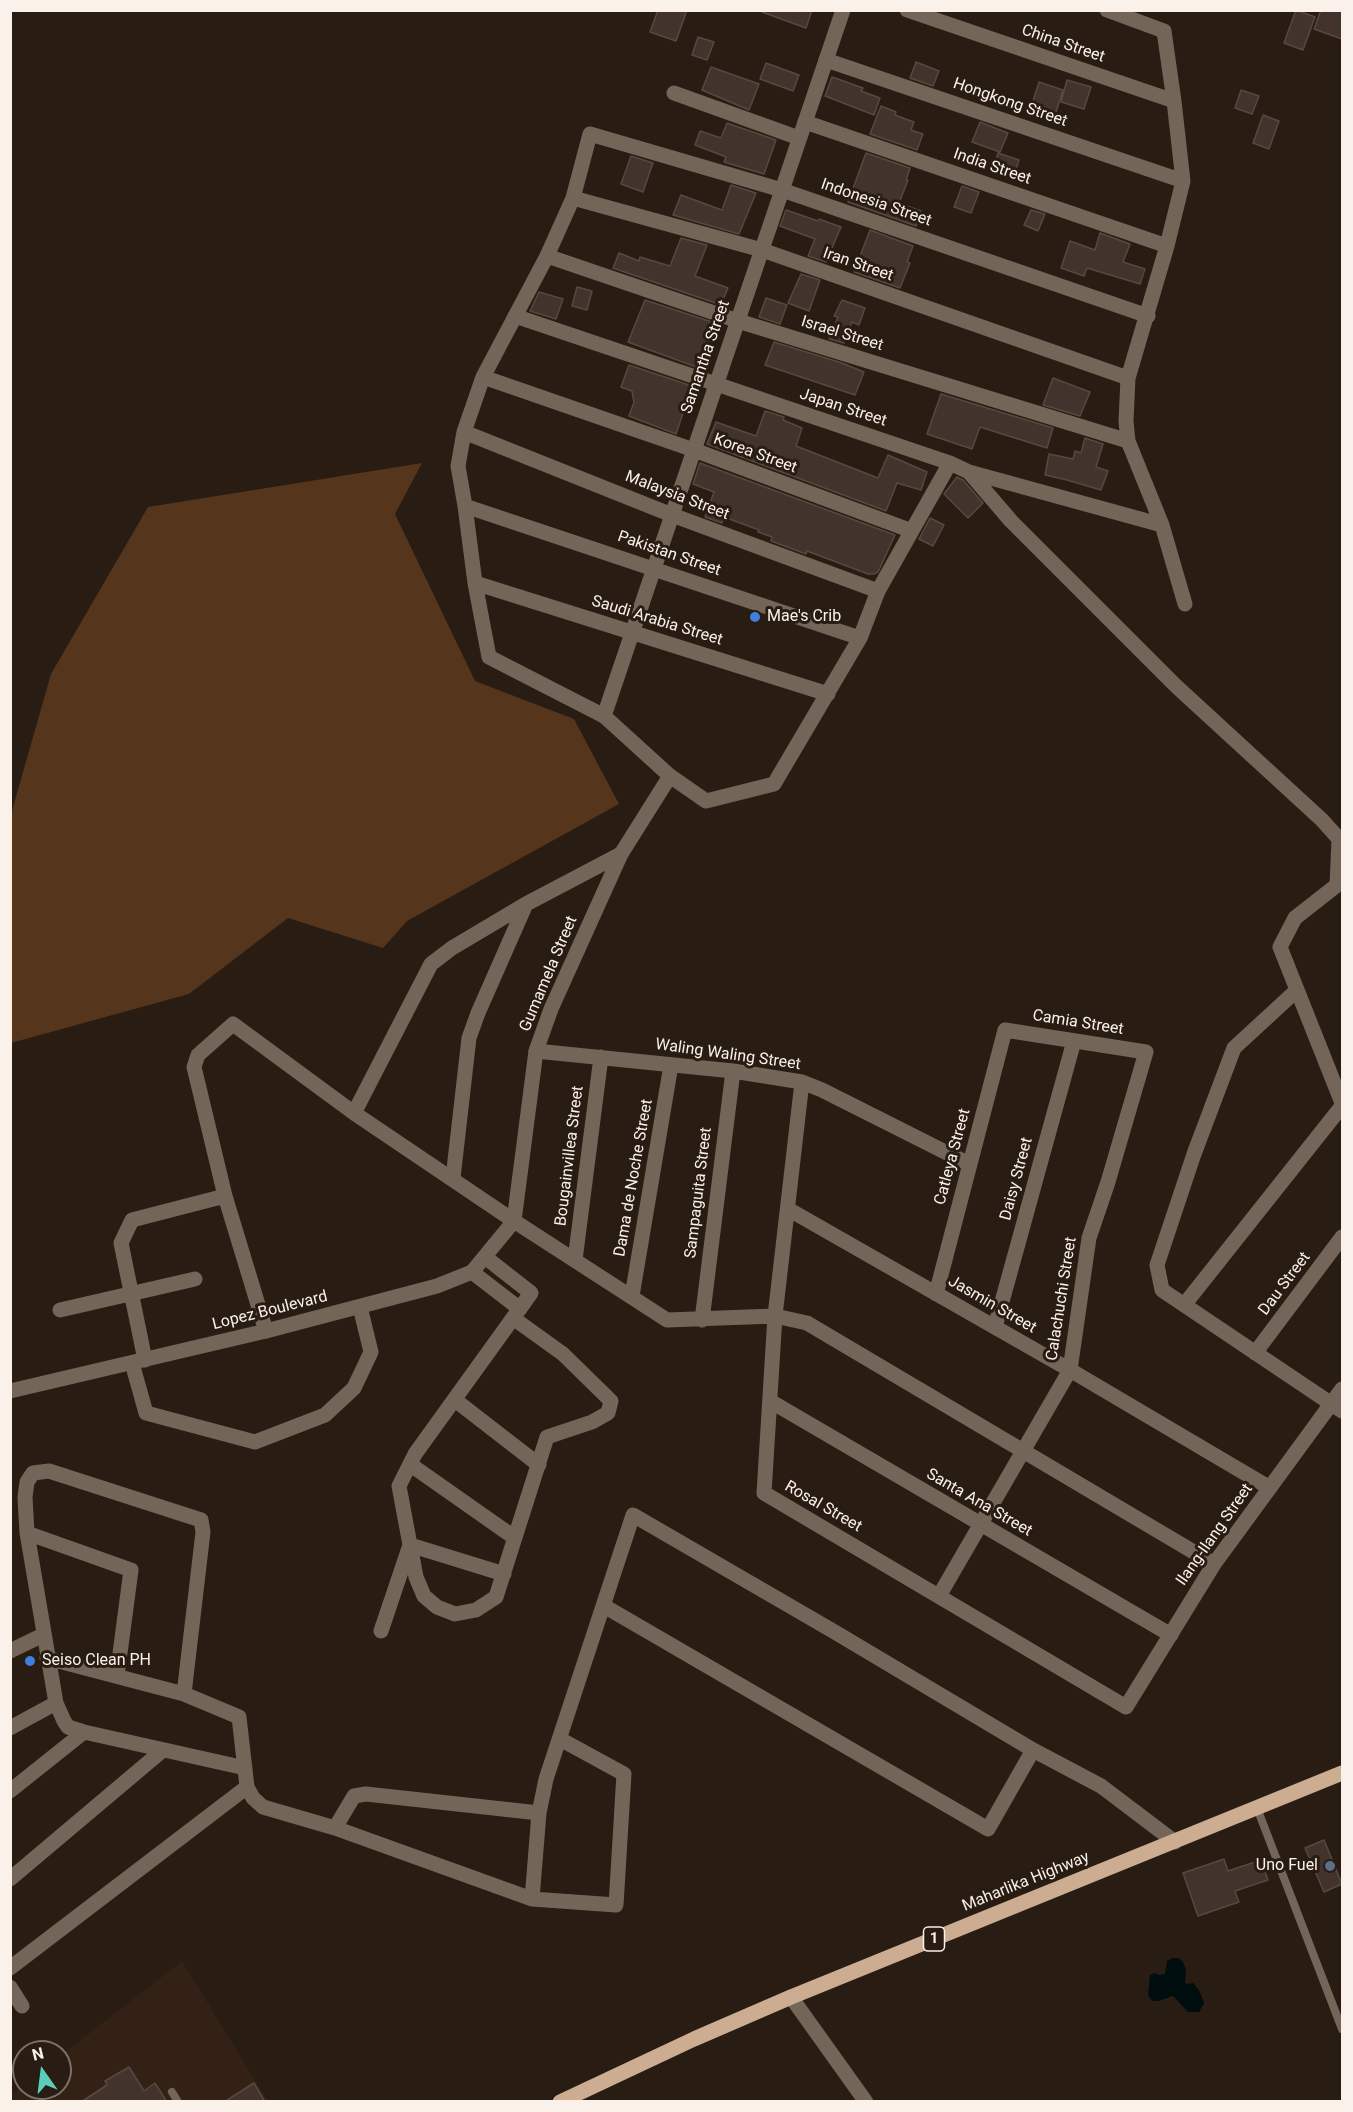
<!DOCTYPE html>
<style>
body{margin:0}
#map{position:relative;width:1353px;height:2112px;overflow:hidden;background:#281c13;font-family:Roboto,sans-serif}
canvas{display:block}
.frame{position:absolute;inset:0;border:12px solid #faf1eb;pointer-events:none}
.north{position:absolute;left:12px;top:2040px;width:60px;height:60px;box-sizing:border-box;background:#281c13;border:2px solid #7c7169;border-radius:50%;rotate:346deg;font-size:16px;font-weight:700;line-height:24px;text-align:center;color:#faf1eb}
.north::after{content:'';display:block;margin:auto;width:21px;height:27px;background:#5bcebb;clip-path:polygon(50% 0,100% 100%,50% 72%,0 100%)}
</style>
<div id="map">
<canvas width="1353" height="2112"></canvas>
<div class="frame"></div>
<div class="north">N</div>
</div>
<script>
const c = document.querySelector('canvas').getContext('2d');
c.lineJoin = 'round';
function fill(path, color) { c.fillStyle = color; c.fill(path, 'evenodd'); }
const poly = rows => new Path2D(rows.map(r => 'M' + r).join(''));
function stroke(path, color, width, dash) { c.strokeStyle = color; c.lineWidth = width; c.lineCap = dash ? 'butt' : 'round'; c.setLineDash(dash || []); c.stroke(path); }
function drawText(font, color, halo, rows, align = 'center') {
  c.font = font + ' Roboto,sans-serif'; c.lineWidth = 6; c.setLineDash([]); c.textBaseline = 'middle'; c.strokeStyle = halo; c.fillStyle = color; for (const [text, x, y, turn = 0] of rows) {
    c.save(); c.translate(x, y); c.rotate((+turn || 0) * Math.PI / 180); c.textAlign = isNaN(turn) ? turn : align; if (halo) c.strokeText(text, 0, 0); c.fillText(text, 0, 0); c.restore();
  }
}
const built = poly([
 [182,1961,268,2101,11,2102,11,2095,24,2084,24,2088,60,2088,60,2056]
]);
const green = poly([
 [422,463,395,514,475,681,574,719,619,804,407,921,383,948,288,918,189,994,11,1043,11,814,51,674,148,507]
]);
const water = poly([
 [1173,1958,1179,1958,1183,1962,1186,1969,1185,1982,1187,1984,1193,1983,1199,1990,1204,2003,1199,2012,1188,2012,1173,1996,1158,2001,1152,2001,1148,1995,1150,1975,1155,1973,1159,1975,1165,1974,1167,1961]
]);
const building = poly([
 [658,10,687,10,676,41,650,32,658,10],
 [762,10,812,10,806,28,762,12,762,10],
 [1296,10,1315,17,1303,50,1284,43,1296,10],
 [1321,10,1342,10,1342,39,1314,29,1321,10],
 [698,37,714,42,707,60,692,55,698,37],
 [916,62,939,71,933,86,910,78,916,62],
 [766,63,799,75,793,91,760,79,766,63],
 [711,67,759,84,749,110,702,90,711,67],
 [832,77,863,88,861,91,880,98,874,115,825,96,832,77],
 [1067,80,1091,87,1084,109,1061,102,1067,80],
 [1039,82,1063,90,1056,112,1032,104,1039,82],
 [1241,90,1259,96,1252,114,1235,108,1241,90],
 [881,106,896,112,895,115,914,122,911,130,923,134,917,150,870,134,881,106],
 [1263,115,1279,121,1269,149,1253,143,1263,115],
 [980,122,1008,133,1000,152,972,142,980,122],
 [727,123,776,140,764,174,724,162,726,157,695,145,700,131,721,138,727,123],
 [866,153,910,168,906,180,908,180,899,203,921,211,916,226,848,202,866,153],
 [998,153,1019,160,1013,179,992,172,998,153],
 [631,156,653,163,643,192,621,184,631,156],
 [731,185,756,193,739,234,673,215,681,195,722,210,731,185],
 [962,186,979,192,971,213,954,207,962,186],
 [786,210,818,221,819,219,841,227,826,262,808,256,815,239,780,226,786,210],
 [1031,210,1045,214,1038,231,1024,225,1031,210],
 [870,230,913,246,907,262,910,263,900,288,854,272,870,230],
 [1100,233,1130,244,1123,262,1145,269,1140,284,1087,268,1084,276,1061,268,1070,241,1095,250,1100,233],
 [681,238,707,245,695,276,728,288,721,305,613,268,619,253,639,261,640,257,670,266,681,238],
 [801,274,820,280,809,311,788,303,801,274],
 [577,287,592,291,587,310,572,306,577,287],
 [539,292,563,299,556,319,530,311,539,292],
 [766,298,787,305,780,324,759,317,766,298],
 [645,300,715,323,699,368,628,342,645,300],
 [842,300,865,308,859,325,852,322,844,343,829,339,838,317,834,316,842,300],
 [774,342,842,363,864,372,855,395,765,365,774,342],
 [629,365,692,386,676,434,629,416,634,402,632,391,621,387,629,365],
 [1053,378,1090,392,1080,416,1043,405,1053,378],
 [941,394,1053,428,1047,448,980,427,972,449,927,434,941,394],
 [765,411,784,417,783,420,802,428,796,446,878,478,888,455,927,472,921,490,897,483,886,511,707,444,716,422,756,436,765,411],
 [1085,438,1103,444,1096,467,1108,471,1101,490,1067,480,1045,475,1049,454,1073,459,1075,451,1081,453,1085,438],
 [700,463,895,535,878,572,874,574,868,574,807,551,806,554,771,541,772,537,758,532,759,530,724,517,722,523,705,517,714,492,693,484,700,463],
 [957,477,963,480,983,503,968,518,944,494,957,477],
 [930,518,944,525,933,546,919,539,930,518],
 [1324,1840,1342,1884,1324,1892,1305,1848,1324,1840],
 [1224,1859,1228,1871,1261,1860,1268,1880,1235,1891,1239,1902,1198,1916,1183,1873,1224,1859],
 [129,2067,144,2091,155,2083,167,2102,81,2102,107,2085,105,2081,129,2067],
 [254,2083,265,2102,224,2102,254,2083]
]);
const service = poly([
 [1257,1808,1342,2029],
 [172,2092,178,2102]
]);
const minor = poly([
 [907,10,1174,101],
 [1107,10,1164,31,1174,101,1183,181,1167,246,1128,378,1126,421,1128,441,1162,525,1185,604],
 [826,60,1183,181],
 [674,93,799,138],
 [805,122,1167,246],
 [573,198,762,250,1128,378],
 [547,256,738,321,1128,441],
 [515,316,950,463,969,472,1162,525],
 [483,377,694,450,912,531],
 [464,432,672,515,878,591],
 [969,472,1011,521,1176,686,1322,820,1339,839,1337,885,1295,918,1280,947,1342,1103],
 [465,506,860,638],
 [475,583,828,694],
 [604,716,489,657,475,583,465,506,458,466,464,432,483,377,547,256,573,198,590,134,782,190,1148,316],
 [670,776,706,801,774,784,860,638,878,591,950,463],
 [1297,990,1234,1048,1194,1154,1157,1265,1162,1290,1342,1411],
 [536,1051,733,1071,802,1082,822,1090,969,1164],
 [802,1082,775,1316,764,1493,1126,1707,1214,1564,1342,1389],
 [354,1113,431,964,452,948,526,904,621,854],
 [453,1178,469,1038,478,1013,526,904],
 [788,1209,1070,1370,1270,1488],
 [485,1257,531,1293,415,1454,399,1486,410,1545,504,1574],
 [575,1260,601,1057],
 [472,1272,520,1309],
 [936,1294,1005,1030,1146,1052,1108,1182,1089,1238,1070,1370,939,1596],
 [632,1296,671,1065],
 [1184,1305,1342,1106],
 [60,1310,195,1279],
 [702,1320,733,1071],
 [995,1327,1074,1041],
 [266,1331,225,1196,194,1067,198,1055,233,1024,354,1113,514,1221,667,1320,775,1316,807,1323,1214,1564],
 [1255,1353,1342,1237],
 [145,1360,121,1243,132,1220,225,1196],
 [132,1363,146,1413,255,1442,325,1415,354,1388,371,1352,360,1307],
 [455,1400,539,1465],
 [770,1401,1171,1635],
 [411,1465,515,1538],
 [27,1533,131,1570,117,1676],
 [604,1606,988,1829,1033,1750],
 [381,1631,410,1545,416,1577,424,1596,437,1607,455,1614,476,1610,496,1597,547,1437,592,1422,608,1413,611,1401,563,1354,513,1318],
 [10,1651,43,1635],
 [47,1658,184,1694,239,1717,247,1787,253,1798,263,1807,335,1828,532,1899,616,1905,624,1774,560,1739],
 [184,1694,203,1532,201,1520,49,1471,33,1473,27,1482,25,1497,27,1533,56,1703,64,1721,68,1727,84,1732,245,1768],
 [10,1728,56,1703],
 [10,1791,84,1732],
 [335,1828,354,1796,366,1794,539,1813],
 [10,1879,163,1750],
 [532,1899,539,1813,546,1779,633,1515,833,1631,1033,1750,1101,1786,1175,1842],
 [10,1968,247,1787],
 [10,1987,22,2006],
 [791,1997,866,2102]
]);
const tertiary = poly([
 [10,1391,266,1331,437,1286,472,1272,514,1221,536,1051,551,1009,621,854,670,776,604,716,843,10]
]);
const primary = poly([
 [560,2102,694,2039,791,1997,1342,1773]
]);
const markers = [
 [755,617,6,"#3f7fe0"],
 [30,1661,6,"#3f7fe0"],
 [1330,1866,6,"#5c6f8a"]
];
const shields = [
 [934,1939,21]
];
const shieldNames = [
 ["1",934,1939]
];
const streetNames = [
 ["China Street",1063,44,19],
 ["Hongkong Street",1010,103,19],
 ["India Street",992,167,19],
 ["Indonesia Street",876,203,19],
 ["Iran Street",858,265,19],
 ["Israel Street",842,334,17],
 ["Samantha Street",706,357,-71],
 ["Japan Street",843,408,18],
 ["Korea Street",755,454,20],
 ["Malaysia Street",677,496,21],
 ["Pakistan Street",669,554,19],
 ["Saudi Arabia Street",657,621,17],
 ["Gumamela Street",549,974,-67],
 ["Camia Street",1078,1023,9],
 ["Waling Waling Street",728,1055,8],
 ["Bougainvillea Street",570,1156,-83],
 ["Catleya Street",953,1157,-75],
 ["Dama de Noche Street",634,1178,-80],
 ["Daisy Street",1017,1179,-75],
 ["Sampaguita Street",699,1193,-83],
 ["Dau Street",1285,1284,-53],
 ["Calachuchi Street",1062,1299,-81],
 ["Jasmin Street",992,1305,30],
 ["Lopez Boulevard",270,1311,-14],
 ["Santa Ana Street",979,1503,30],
 ["Rosal Street",823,1507,30],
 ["Ilang-Ilang Street",1215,1535,-55],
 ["Maharlika Highway",1026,1882,-22]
];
const poiNames = [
 ["Mae's Crib",767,617],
 ["Seiso Clean PH",42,1661],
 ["Uno Fuel",1318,1866,"right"]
];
fill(built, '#322114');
fill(green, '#55351c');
fill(water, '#000d0f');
fill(building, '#42342c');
stroke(building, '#574940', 1.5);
stroke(service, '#746559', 8);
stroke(minor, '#746559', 15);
stroke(tertiary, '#746559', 15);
stroke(primary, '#ccad92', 15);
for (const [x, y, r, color] of markers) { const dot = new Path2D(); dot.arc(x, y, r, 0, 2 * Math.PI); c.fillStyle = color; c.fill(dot); stroke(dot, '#281c13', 2); }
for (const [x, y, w] of shields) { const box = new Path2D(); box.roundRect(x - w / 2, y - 12, w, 24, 4.5); c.fillStyle = '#281c13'; c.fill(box); stroke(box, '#faf1eb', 1.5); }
drawText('bold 15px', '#faf1eb', null, shieldNames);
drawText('16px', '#faf1eb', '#281c13', streetNames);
drawText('16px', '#faf1eb', '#281c13', poiNames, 'left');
</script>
